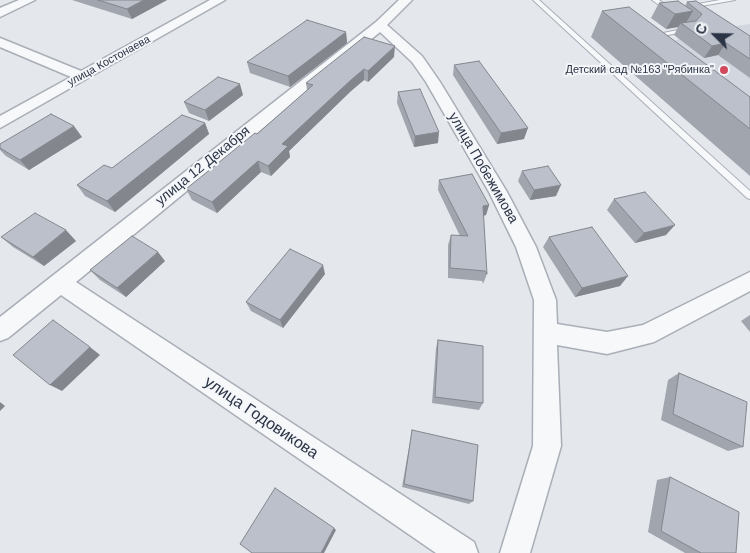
<!DOCTYPE html>
<meta charset="utf-8">
<style>
body{margin:0}
#map{position:relative;width:750px;height:553px;overflow:hidden;background:#e4e7ec;font-family:Arial,sans-serif}
canvas{display:block}
.north{position:absolute;left:690px;top:10px;width:50px;height:50px;-webkit-text-stroke:4px #f4f6f9;paint-order:stroke;rotate:293deg;font-size:14px;font-weight:700;line-height:20px;text-align:center;color:#2b3445}
.north::after{content:'';display:block;margin:auto;width:18px;height:22px;background:#2b3445;clip-path:polygon(50% 0,100% 100%,50% 72%,0 100%)}
</style>
<div id="map">
<canvas width="750" height="553"></canvas>
<div class="north">С</div>
</div>
<script>
const c = document.querySelector('canvas').getContext('2d');
c.lineJoin = 'round';
function fill(path, color) { c.fillStyle = color; c.fill(path, 'evenodd'); }
const poly = rows => new Path2D(rows.map(r => 'M' + r).join(''));
function stroke(path, color, width, dash) { c.strokeStyle = color; c.lineWidth = width; c.lineCap = dash ? 'butt' : 'round'; c.setLineDash(dash || []); c.stroke(path); }
function drawText(font, color, halo, rows, align = 'center') {
  c.font = font + ' Arial,sans-serif'; c.lineWidth = 4; c.setLineDash([]); c.textBaseline = 'middle'; c.strokeStyle = halo; c.fillStyle = color; for (const [text, x, y, turn = 0] of rows) {
    c.save(); c.translate(x, y); c.rotate((+turn || 0) * Math.PI / 180); c.textAlign = isNaN(turn) ? turn : align; if (halo) c.strokeText(text, 0, 0); c.fillText(text, 0, 0); c.restore();
  }
}
const built = poly([
 [750,24,750,117,670,43,693,32]
]);
const lane = poly([
 [533,0,539,0,750,191,750,199,747,198,533,0],
 [652,0,659,0,674,11,669,12,652,0],
 [720,0,735,0,690,8,687,6,720,0],
 [687,28,689,29,689,31,652,38,649,36,687,28]
]);
const street = poly([
 [19,0,35,0,0,17,0,8,19,0],
 [210,0,225,0,0,128,0,116,71,77,0,47,0,38,81,71,210,0],
 [399,0,412,0,387,25,422,56,440,82,507,192,536,247,556,300,557,324,607,332,643,325,750,272,750,291,654,342,607,354,557,345,561,446,530,553,500,553,533,446,534,300,516,247,489,192,426,82,412,62,380,32,76,282,474,542,478,553,436,553,61,295,8,338,0,341,0,317,376,22,399,0]
]);
const wall = poly([
 [72,0,167,0,132,19],
 [687,2,750,36,750,78,718,55,704,58,674,35,678,27,666,29,651,18,659,3,685,6],
 [602,11,750,97,750,176,591,37],
 [346,32,347,43,290,87,250,73,247,62],
 [394,57,368,82,364,80,351,91,289,151,290,157,271,176,261,172,217,213,192,200,186,189,257,134,307,90,306,83],
 [454,65,524,139,497,144,453,75],
 [398,92,438,143,414,147,397,103],
 [243,95,209,121,189,113,184,102],
 [205,123,209,134,115,212,85,196,77,185],
 [82,137,29,170,6,156,0,150,0,144],
 [522,171,556,196,530,200,518,181],
 [439,180,489,205,486,215,483,216,487,274,483,284,482,281,448,278,448,245,451,235,460,236,438,190],
 [614,199,666,235,635,243,607,210],
 [1,237,76,241,44,266,13,247],
 [549,237,620,286,575,297,543,247],
 [165,261,126,297,100,280,90,270],
 [325,274,283,328,251,311,246,302],
 [750,315,750,332,741,321],
 [438,340,483,403,479,410,432,403,436,348],
 [679,373,743,447,728,451,661,420,668,380],
 [412,430,473,501,469,504,402,487],
 [670,477,736,553,685,553,648,532,657,480]
]);
const shadedWall = poly([
 [144,0,167,0,132,19,127,9],
 [693,11,684,26,681,23,678,27,666,29,675,14],
 [346,32,347,43,290,87,288,76],
 [726,43,718,55,704,58,712,46],
 [395,46,394,57,368,82,368,71],
 [364,69,364,80,351,91,289,151,290,157,271,176,268,166,282,144,351,80],
 [240,84,243,95,209,121,205,110],
 [205,123,209,134,115,212,107,201],
 [74,126,82,137,29,170,20,160],
 [528,128,524,139,497,144,501,133],
 [439,132,438,143,414,147,415,136],
 [258,161,261,172,217,213,212,202],
 [561,185,556,196,530,200,534,190],
 [489,205,486,215,480,216,483,206],
 [675,225,666,235,635,243,644,233],
 [66,230,76,241,44,266,33,257],
 [158,252,165,261,126,297,117,288],
 [323,265,325,274,283,328,280,320],
 [628,276,620,286,575,297,582,288],
 [90,347,100,355,62,391,50,385],
 [0,402,5,406,0,411],
 [334,528,336,530,324,553,321,553]
]);
const building = poly([
 [98,0,144,0,127,9,98,0],
 [678,1,693,11,675,14,659,3,678,1],
 [696,1,750,36,750,59,726,43,712,46,681,23,696,21,702,14,687,2,696,1],
 [629,7,750,97,750,129,602,11,629,7],
 [307,20,346,32,288,76,247,62,307,20],
 [364,37,395,46,368,71,364,69,351,80,282,144,288,146,268,166,258,161,212,202,186,189,255,133,257,134,313,85,306,83,364,37],
 [479,61,528,128,501,133,454,65,479,61],
 [218,77,240,84,205,110,184,102,218,77],
 [420,89,439,132,415,136,398,92,420,89],
 [51,114,74,126,20,160,0,148,0,144,51,114],
 [182,115,205,123,107,201,77,185,104,165,112,168,182,115],
 [548,166,561,185,534,190,522,171,548,166],
 [472,174,489,205,483,206,487,274,485,271,450,268,451,235,468,236,439,180,472,174],
 [645,192,675,225,644,233,614,199,645,192],
 [35,213,66,230,33,257,1,237,35,213],
 [592,227,628,276,582,288,549,237,592,227],
 [132,236,158,252,117,288,90,270,132,236],
 [290,249,323,265,280,320,246,302,290,249],
 [53,320,90,347,50,385,13,355,53,320],
 [438,340,483,346,483,403,435,397,438,340],
 [679,373,747,402,743,447,673,414,679,373],
 [412,430,478,445,473,501,404,484,412,430],
 [670,477,739,512,736,553,701,553,661,531,670,477],
 [275,488,334,528,321,553,252,553,240,544,275,488]
]);
const markers = [
 [724,70,5,"#d1495b"]
];
const farStreetnames = [
 ["улица Костонаева",109,61,-29]
];
const farPoinames = [
 ["Детский сад №163 \"Рябинка\"",714,70]
];
const streetNames = [
 ["улица 12 Декабря",203,166,-39],
 ["улица Побежимова",483,168,60]
];
const nearStreetnames = [
 ["улица Годовикова",261,418,34]
];
fill(built, '#d2d6de');
stroke(lane, '#a9aeb7', 2);
stroke(street, '#a9aeb7', 3);
fill(lane, '#f7f8fa');
fill(street, '#f7f8fa');
fill(wall, '#a1a5ae');
fill(shadedWall, '#83868d');
fill(building, '#bbc0ca');
stroke(building, '#83868d', 1);
for (const [x, y, r, color] of markers) { const dot = new Path2D(); dot.arc(x, y, r, 0, 2 * Math.PI); c.fillStyle = color; c.fill(dot); stroke(dot, '#f4f6f9', 2); }
drawText('11px', '#2b3445', '#f4f6f9', farStreetnames);
drawText('11px', '#2b3445', '#f4f6f9', farPoinames, 'right');
drawText('14px', '#2b3445', '#f4f6f9', streetNames);
drawText('16px', '#2b3445', '#f4f6f9', nearStreetnames);
</script>
